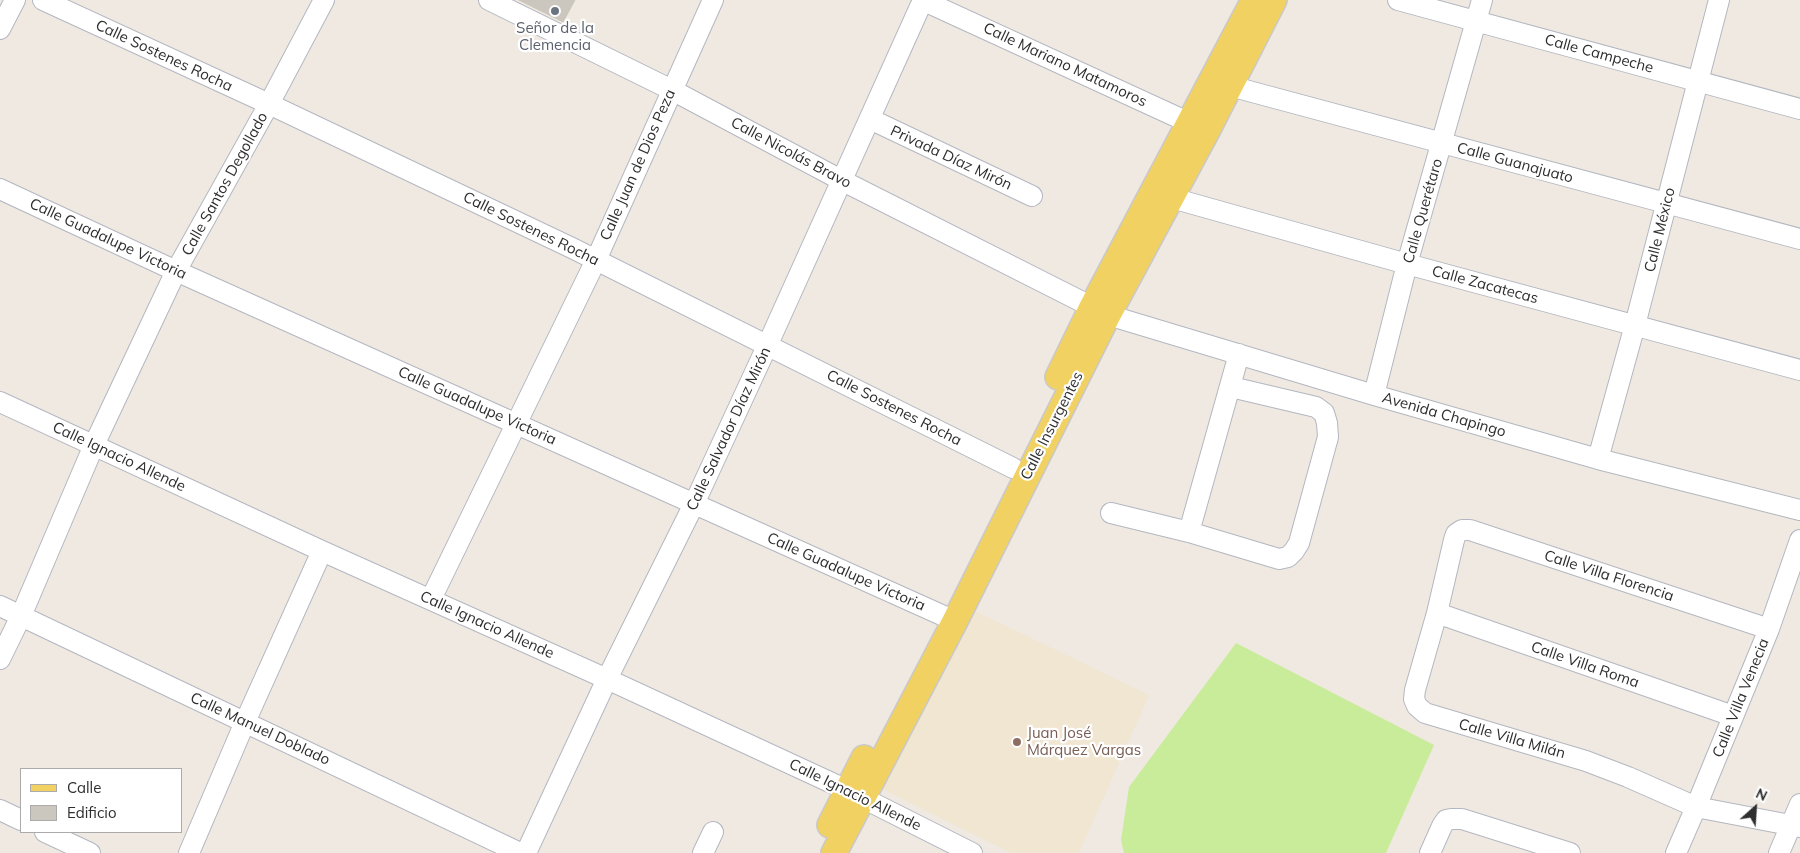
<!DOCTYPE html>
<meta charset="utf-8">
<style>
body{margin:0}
#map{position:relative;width:1800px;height:853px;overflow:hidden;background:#efe9e1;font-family:Mulish,sans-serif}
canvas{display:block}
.legend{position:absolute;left:20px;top:768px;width:162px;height:65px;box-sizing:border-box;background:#fff;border:1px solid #ababab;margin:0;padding:6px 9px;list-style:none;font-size:15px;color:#2e2e2e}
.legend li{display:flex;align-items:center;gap:10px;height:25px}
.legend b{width:25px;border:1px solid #ababab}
.north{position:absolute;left:1730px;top:783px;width:50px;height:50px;-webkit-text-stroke:4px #fff;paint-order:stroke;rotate:26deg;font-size:14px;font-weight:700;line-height:20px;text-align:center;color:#2e2e2e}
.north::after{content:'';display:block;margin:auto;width:18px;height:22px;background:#2e2e2e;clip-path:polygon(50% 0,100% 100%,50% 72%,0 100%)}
</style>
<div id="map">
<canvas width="1800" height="853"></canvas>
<ul class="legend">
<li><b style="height:6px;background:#f2d163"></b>Calle</li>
<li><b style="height:14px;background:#cbc7bf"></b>Edificio</li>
</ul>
<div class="north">N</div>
</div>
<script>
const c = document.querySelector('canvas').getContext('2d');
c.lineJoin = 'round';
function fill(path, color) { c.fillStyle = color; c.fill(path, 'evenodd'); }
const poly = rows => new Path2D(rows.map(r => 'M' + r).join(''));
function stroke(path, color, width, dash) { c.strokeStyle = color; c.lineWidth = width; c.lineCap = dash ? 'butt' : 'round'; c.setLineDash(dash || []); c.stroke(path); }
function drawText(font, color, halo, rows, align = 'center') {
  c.font = font + ' Mulish,sans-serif'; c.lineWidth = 4.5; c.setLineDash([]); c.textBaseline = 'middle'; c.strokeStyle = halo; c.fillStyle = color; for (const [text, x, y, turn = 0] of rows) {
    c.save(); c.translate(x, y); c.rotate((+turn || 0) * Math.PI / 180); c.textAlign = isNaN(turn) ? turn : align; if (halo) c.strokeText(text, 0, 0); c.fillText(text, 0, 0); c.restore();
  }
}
const education = poly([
 [973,610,1149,695,1079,853,1011,853,882,789]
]);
const pitch = poly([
 [1236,643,1434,745,1386,853,1124,853,1121,840,1129,787]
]);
const building = poly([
 [519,0,575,0,563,22,519,0]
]);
const minor = poly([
 [43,0,269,104,572,248,1013,468],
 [489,0,672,90,841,180,1108,315,1374,395,1598,459,1800,510],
 [922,0,1203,129],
 [1398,0,1800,109],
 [0,29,15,0],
 [1230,86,1800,239],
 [870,119,1032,196],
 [0,189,176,271,955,621],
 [1172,198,1407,264,1800,370],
 [1374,395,1407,264,1482,0],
 [0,402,322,551,607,679,847,790,972,853],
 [1598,459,1635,325,1719,0],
 [1111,513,1189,532,1279,559,1288,557,1294,551,1299,543,1328,437,1327,423,1324,413,1316,407,1231,387],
 [1189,532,1239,354],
 [431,599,596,260,713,0],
 [0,606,520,853],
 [1437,613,1733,716],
 [1769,629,1470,530,1462,530,1456,534,1454,540,1437,613,1415,690,1414,699,1417,706,1425,713,1586,761,1628,777,1696,807,1800,827],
 [0,659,21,616,94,445,176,271,269,104,324,0],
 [0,810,21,820],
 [45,832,90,853],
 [189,853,245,722,322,551],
 [526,853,607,679,694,504,768,344,923,0],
 [703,853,713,832],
 [1430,853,1442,826,1446,820,1451,819,1462,819,1570,853],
 [1676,853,1696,807,1769,629,1800,540],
 [1779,853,1800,804]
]);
const major = poly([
 [1058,377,1092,307,1254,0],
 [830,825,864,758],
 [834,853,955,621,1108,315,1207,131,1274,0]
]);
const markers = [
 [555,11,5,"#6b7280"],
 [1017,742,5,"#8d6e63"]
];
const worshipNames = [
 ["Señor de la",555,28],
 ["Clemencia",555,45]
];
const streetNames = [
 ["Calle Campeche",1599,54,15],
 ["Calle Sostenes Rocha",164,56,25],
 ["Calle Mariano Matamoros",1065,65,25],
 ["Calle Nicolás Bravo",791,153,28],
 ["Privada Díaz Mirón",951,158,25],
 ["Calle Guanajuato",1515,163,15],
 ["Calle Juan de Dios Peza",638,165,-66],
 ["Calle Santos Degollado",225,184,-61],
 ["Calle Querétaro",1423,211,-74],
 ["Calle Sostenes Rocha",531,229,26],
 ["Calle México",1660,230,-76],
 ["Calle Guadalupe Victoria",108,239,25],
 ["Calle Zacatecas",1485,285,15],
 ["Calle Guadalupe Victoria",477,406,24],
 ["Calle Sostenes Rocha",894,408,27],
 ["Avenida Chapingo",1444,415,16],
 ["Calle Insurgentes",1052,426,-63],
 ["Calle Salvador Díaz Mirón",729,429,-65],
 ["Calle Ignacio Allende",119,457,25],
 ["Calle Guadalupe Victoria",846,572,24],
 ["Calle Villa Florencia",1609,576,18],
 ["Calle Ignacio Allende",487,625,24],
 ["Calle Villa Roma",1585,665,19],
 ["Calle Villa Venecia",1741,698,-68],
 ["Calle Manuel Doblado",260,729,25],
 ["Calle Villa Milán",1512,739,16],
 ["Calle Ignacio Allende",855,795,26]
];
const educationNames = [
 ["Juan José",1027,733],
 ["Márquez Vargas",1027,750]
];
fill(education, '#f0e6d1');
fill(pitch, '#c9ec9a');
fill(building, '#cbc7bf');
stroke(building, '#cbc5ba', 1);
stroke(minor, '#b4b7c1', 22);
stroke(major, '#c9c9c9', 28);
stroke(minor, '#fff', 20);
stroke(major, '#f2d163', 25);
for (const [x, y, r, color] of markers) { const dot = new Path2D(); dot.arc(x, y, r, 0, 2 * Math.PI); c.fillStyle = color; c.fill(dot); stroke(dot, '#fff', 2); }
drawText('15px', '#5b616d', '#fff', worshipNames);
drawText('15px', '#2e2e2e', '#fff', streetNames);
drawText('15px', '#785e54', '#fff', educationNames, 'left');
</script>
